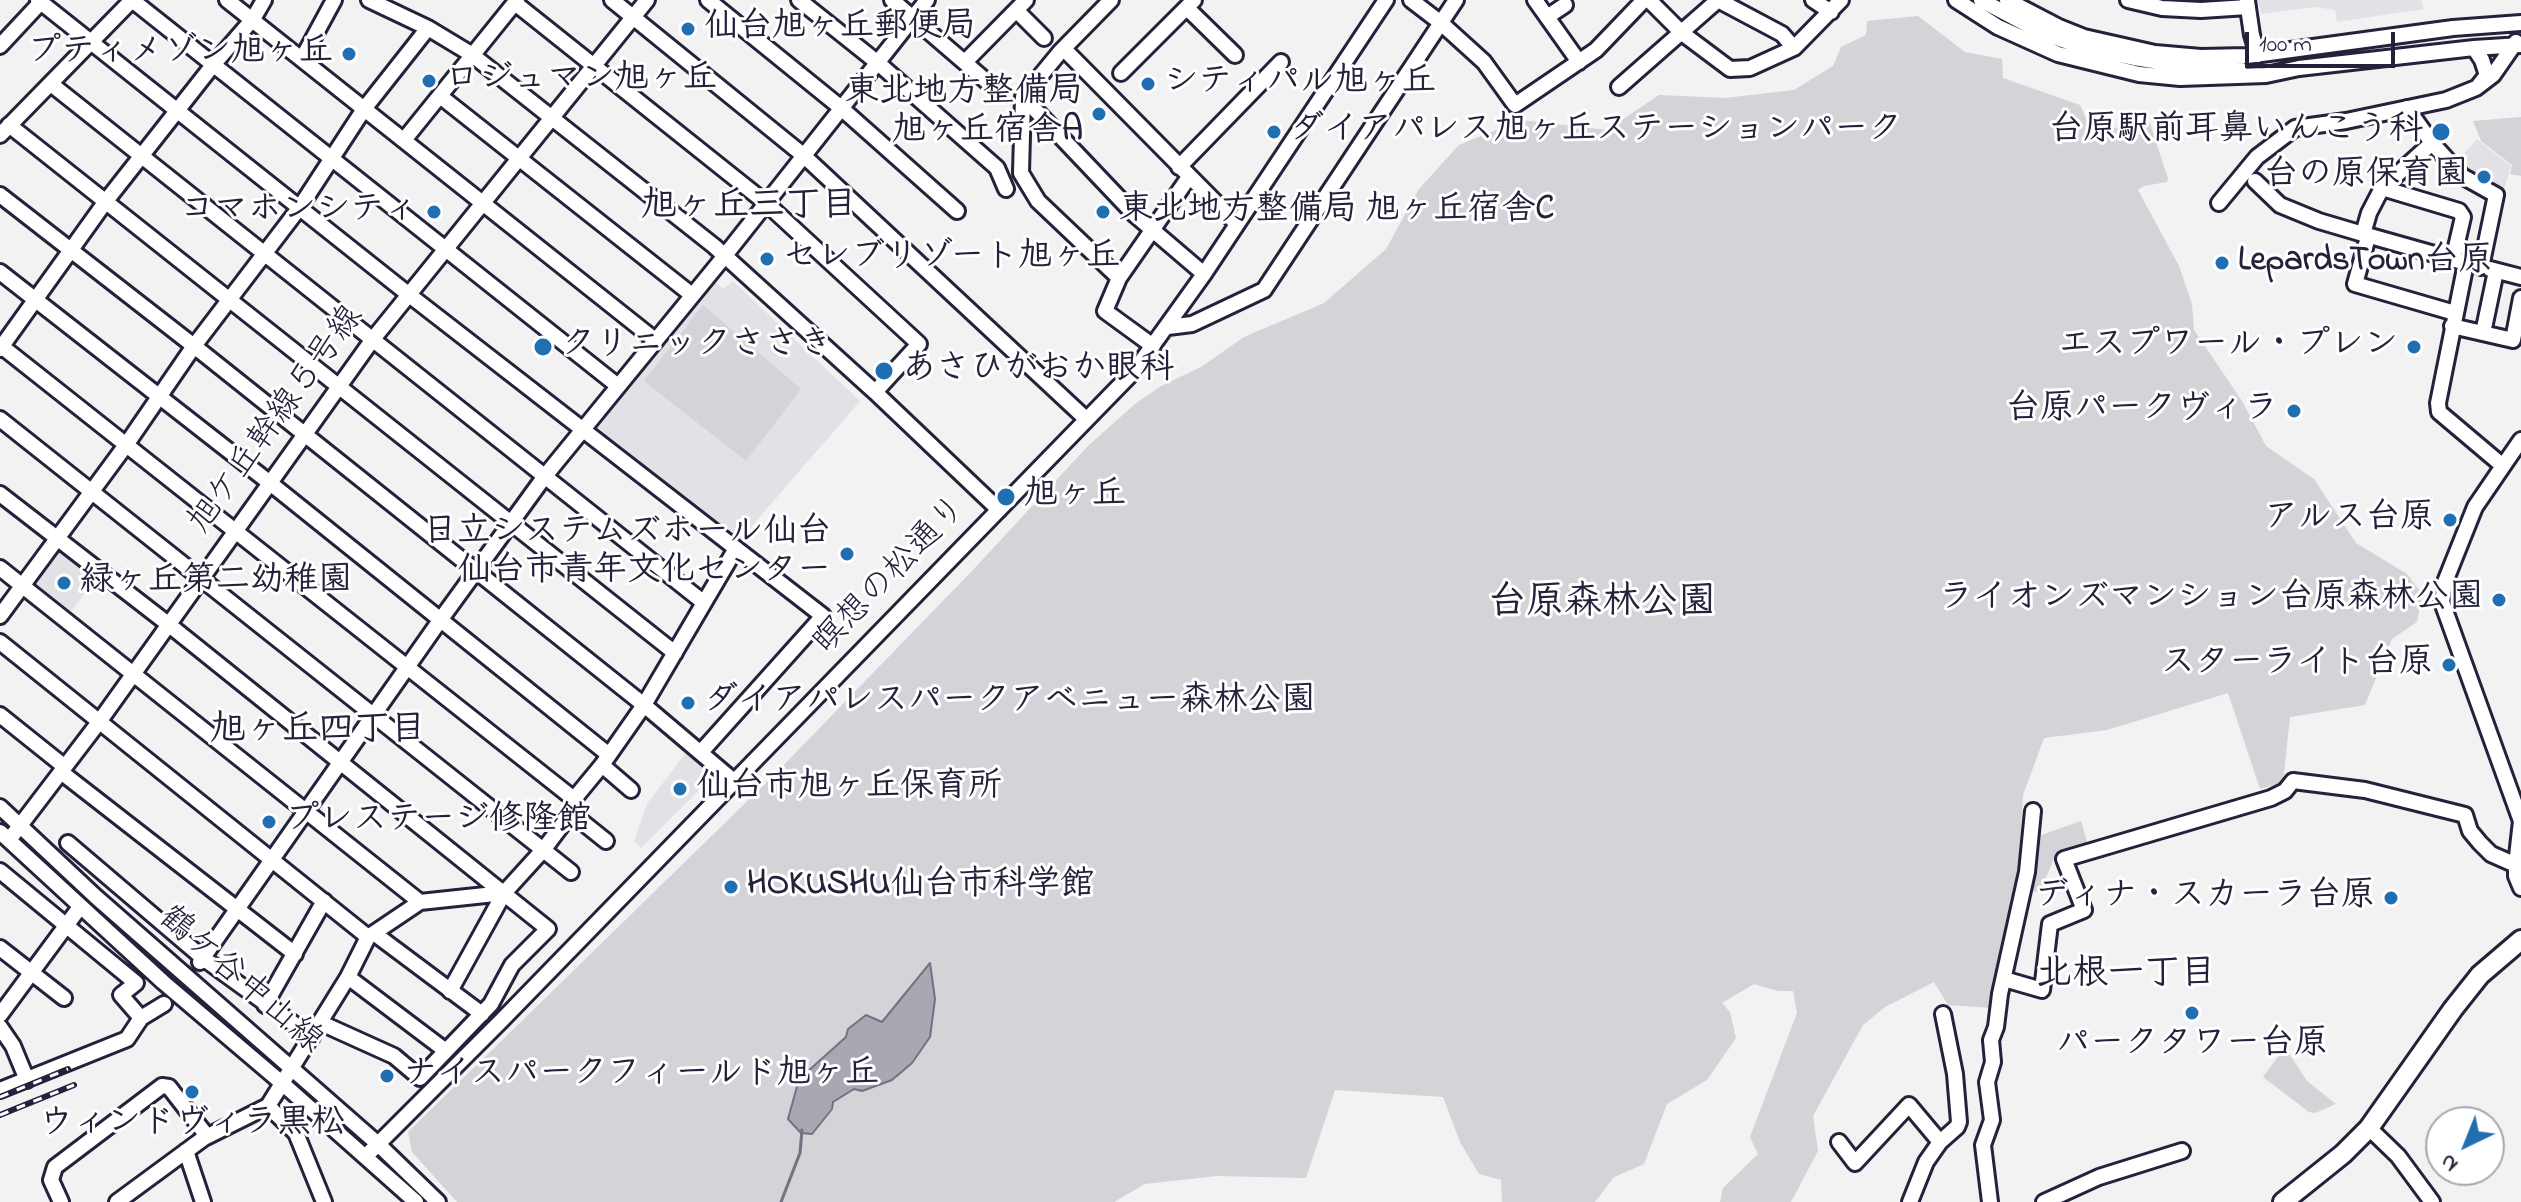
<!DOCTYPE html>
<meta charset="utf-8">
<style>
body{margin:0}
#map{position:relative;width:2521px;height:1202px;overflow:hidden;background:#f2f2f3;font-family:"Indie Flower",sans-serif}
canvas{display:block}
.north{position:absolute;left:2425px;top:1106px;width:80px;height:80px;box-sizing:border-box;background:#fff;border:2px solid #a7a7b1;border-radius:50%;rotate:223deg;font-size:22px;font-weight:700;line-height:32px;text-align:center;color:#22223b}
.north::after{content:'';display:block;margin:auto;width:28px;height:36px;background:#1f6fb2;clip-path:polygon(50% 0,100% 100%,50% 72%,0 100%)}
.scale{position:absolute;left:2245px;top:32px;width:150px;height:36px;box-sizing:border-box;border:4px solid #22223b;border-top:0;padding-left:10px;font-size:24px;line-height:28px;white-space:nowrap;color:#22223b;-webkit-text-stroke:6px #fff;paint-order:stroke}
</style>
<div id="map">
<canvas width="2521" height="1202"></canvas>
<div class="north">N</div>
<div class="scale">100 m</div>
</div>
<script>
const c = document.querySelector('canvas').getContext('2d');
c.lineJoin = 'round';
function fill(path, color) { c.fillStyle = color; c.fill(path, 'evenodd'); }
const poly = rows => new Path2D(rows.map(r => 'M' + r).join(''));
function stroke(path, color, width, dash) { c.strokeStyle = color; c.lineWidth = width; c.lineCap = dash ? 'butt' : 'round'; c.setLineDash(dash || []); c.stroke(path); }
function drawText(font, color, halo, rows, align = 'center') {
  c.font = font + ' "Indie Flower","Klee One",sans-serif'; c.lineWidth = 6; c.setLineDash([]); c.textBaseline = 'middle'; c.strokeStyle = halo; c.fillStyle = color; for (const [text, x, y, turn = 0] of rows) {
    c.save(); c.translate(x, y); c.rotate((+turn || 0) * Math.PI / 180); c.textAlign = isNaN(turn) ? turn : align; if (halo) c.strokeText(text, 0, 0); c.fillText(text, 0, 0); c.restore();
  }
}
const built = poly([
 [2249,0,2421,0,2424,9,2337,22,2335,10,2315,7,2261,14,2259,5,2249,6],
 [2477,139,2511,166,2503,193,2464,174,2455,164],
 [714,280,723,289,733,281,860,401,740,540,732,543,593,430],
 [59,549,97,577,67,617,31,589],
 [688,750,715,774,641,848,634,841,647,804]
]);
const green = poly([
 [1918,16,1965,52,2002,59,2003,78,2080,105,2092,131,2150,123,2168,179,2167,182,2144,186,2138,190,2179,266,2192,304,2194,330,2242,401,2266,446,2314,479,2356,543,2407,574,2422,594,2417,622,2392,639,2365,705,2290,717,2283,782,2260,789,2228,693,2107,730,2044,738,2023,795,2018,876,1992,1008,1948,1005,1934,982,1885,1007,1863,1025,1813,1116,1818,1151,1791,1202,1720,1202,1723,1188,1758,1154,1750,1137,1797,1013,1793,991,1778,991,1754,984,1722,1003,1730,1012,1736,1038,1707,1080,1667,1104,1644,1164,1614,1177,1595,1202,1502,1202,1501,1180,1479,1174,1460,1142,1443,1097,1335,1090,1306,1178,1217,1176,1145,1184,1114,1202,457,1202,412,1152,408,1132,774,775,971,572,1087,447,1135,404,1161,386,1201,367,1244,337,1324,303,1386,249,1419,189,1459,145,1521,120,1607,130,1659,95,1725,98,1794,90,1833,66,1841,47,1866,35,1867,21],
 [2521,117,2521,176,2510,174,2512,165,2481,141,2473,121],
 [703,305,801,389,746,461,644,381],
 [2081,821,2088,845,2055,856,2040,892,2029,891,2036,837],
 [2285,1047,2307,1081,2336,1104,2315,1113,2309,1112,2263,1077]
]);
const water = poly([
 [930,963,935,999,930,1037,912,1063,892,1080,862,1091,854,1089,833,1102,832,1109,812,1134,801,1133,788,1119,801,1072,807,1072,846,1037,848,1029,866,1015,882,1022,930,963]
]);
const stream = poly([
 [781,1202,800,1153,802,1130]
]);
const minorTunnel = poly([
 [164,1004,200,962]
]);
const minor = poly([
 [38,0,408,294,823,616,701,752],
 [132,0,618,386],
 [227,0,655,340],
 [369,0,428,28,471,54,714,246,875,392,999,510],
 [612,0,803,155,1086,419],
 [708,0,840,107,957,211],
 [799,0,878,63,997,168,1006,189],
 [892,0,992,86],
 [1111,0,1060,52,1023,97,1021,173,1038,201,1119,278],
 [1411,0,1441,23,1484,62,1515,105,1596,50,1644,0],
 [1535,0,1579,62],
 [1649,0,1682,33,1730,69,1750,68,1794,48,1841,0],
 [1718,0,1782,34,1794,48],
 [1813,0,1831,12],
 [1956,0,1998,27,2058,54,2139,74,2180,78,2266,75,2299,68,2474,48,2521,45],
 [1981,0,2043,33,2079,46,2134,58,2205,69,2239,68],
 [2007,0,2059,27,2084,37,2155,53,2201,57,2247,56,2453,28,2521,23],
 [2128,0,2162,8,2201,10,2248,7],
 [2247,1,2252,35,2258,55],
 [515,3,766,203,919,344,875,392],
 [1187,8,1235,55],
 [1016,10,1044,38],
 [1547,17,1565,5],
 [0,46,41,2],
 [2474,48,2482,60,2487,75,2479,85],
 [1064,49,1237,224],
 [302,59,334,0],
 [965,62,1026,0],
 [1121,73,1194,0],
 [51,84,703,602],
 [1619,87,1718,0],
 [440,96,692,295],
 [1023,97,1135,215,1204,274],
 [2407,108,2432,143,2382,188,2369,213,2363,234,2466,263,2438,403,2439,412,2503,466,2475,507,2445,582,2442,602,2521,821,2516,865,2516,876,2521,888],
 [9,125,675,653],
 [0,135,132,0],
 [404,140,517,0],
 [2432,143,2462,176,2496,195,2481,267],
 [1179,167,1281,62],
 [2255,181,2280,205,2319,221,2363,234],
 [2382,188,2459,211,2463,217,2453,260],
 [0,195,194,346,644,705,735,782],
 [2219,203,2257,157,2295,128,2346,121,2446,100,2476,88,2493,75,2516,42],
 [2368,237,2355,284,2455,313],
 [2490,269,2521,277],
 [0,272,270,483,609,755],
 [2452,326,2513,340,2521,298],
 [1168,327,1192,324,1264,290,1456,0],
 [2483,333,2496,271],
 [0,345,574,799],
 [1153,346,1105,311,1119,278,1189,177],
 [0,349,106,201,213,65,253,19,264,0],
 [0,419,571,872],
 [2503,466,2521,440],
 [0,494,168,624,548,929,512,965,491,1004,420,1078,394,1056,321,1023],
 [0,568,420,902],
 [0,616,126,445,194,346,300,207,364,109,428,28],
 [0,642,368,937,348,977,268,1106,204,1138,117,1202],
 [0,715,65,767],
 [602,765,631,790],
 [61,772,295,954],
 [0,807,96,897,378,1144,438,1202],
 [571,813,606,841],
 [0,832,163,982,283,1084,416,1202],
 [9,840,99,722,373,339,647,0],
 [68,843,203,958,312,1037],
 [0,871,136,983,121,995,141,1018],
 [375,934,482,1014],
 [368,937,420,902,504,893,544,849,571,813,574,799,602,765,644,705,735,550],
 [0,948,64,998],
 [200,962,441,619,545,476,719,263,927,0],
 [348,977,446,1051],
 [2004,979,2042,990,2050,924,2084,910,2064,859,2271,798,2285,791,2293,781,2365,790,2465,815,2470,831,2480,843,2491,854,2516,865],
 [450,991,504,893],
 [265,1005,324,901],
 [0,1015,80,907],
 [0,1027,13,1046,27,1080],
 [0,1090,127,1039,141,1018,164,1004],
 [268,1106,296,1133,324,1202],
 [2369,1128,2398,1156,2432,1202],
 [1839,1142,1855,1163,1909,1105,1940,1142],
 [186,1151,203,1202],
 [366,1156,502,1020,1135,370,1204,274,1386,0],
 [61,1202,51,1180,55,1167,162,1086,169,1087,207,1136],
 [1910,1202,1926,1162,1940,1142,1957,1127,1959,1122,1955,1074,1943,1014],
 [1990,1202,1983,1145,1992,1120,1987,1082,1993,1062,1991,1040,1996,1027,2000,994,2027,872,2033,811],
 [2044,1202,2099,1177,2182,1151]
]);
const major = poly([
 [2283,1202,2343,1154,2369,1128,2453,1009,2480,975,2521,940]
]);
const rail = poly([
 [0,1097,68,1069],
 [0,1115,74,1085]
]);
const markers = [
 [688,29,8,"#1f6fb2"],
 [349,54,8,"#1f6fb2"],
 [429,81,8,"#1f6fb2"],
 [1148,84,8,"#1f6fb2"],
 [1099,114,8,"#1f6fb2"],
 [1274,132,8,"#1f6fb2"],
 [2441,132,10,"#1f6fb2"],
 [2484,177,8,"#1f6fb2"],
 [434,212,8,"#1f6fb2"],
 [1103,212,8,"#1f6fb2"],
 [767,259,8,"#1f6fb2"],
 [2222,263,8,"#1f6fb2"],
 [543,347,10,"#1f6fb2"],
 [2414,347,8,"#1f6fb2"],
 [884,371,10,"#1f6fb2"],
 [2294,411,8,"#1f6fb2"],
 [1006,497,10,"#1f6fb2"],
 [2450,520,8,"#1f6fb2"],
 [847,554,8,"#1f6fb2"],
 [64,583,8,"#1f6fb2"],
 [2499,600,8,"#1f6fb2"],
 [2449,665,8,"#1f6fb2"],
 [688,703,8,"#1f6fb2"],
 [680,789,8,"#1f6fb2"],
 [269,822,8,"#1f6fb2"],
 [731,887,8,"#1f6fb2"],
 [2391,898,8,"#1f6fb2"],
 [2192,1013,8,"#1f6fb2"],
 [387,1076,8,"#1f6fb2"],
 [192,1092,8,"#1f6fb2"]
];
const poiNames = [
 ["仙台旭ヶ丘郵便局",704,29],
 ["プティメゾン旭ヶ丘",333,54,"right"],
 ["ロジュマン旭ヶ丘",445,81],
 ["シティパル旭ヶ丘",1164,84],
 ["東北地方整備局",1083,94,"right"],
 ["旭ヶ丘宿舎A",1083,133,"right"],
 ["ダイアパレス旭ヶ丘ステーションパーク",1290,132],
 ["台原駅前耳鼻いんこう科",2423,132,"right"],
 ["台の原保育園",2468,177,"right"],
 ["コマホンシティ",418,212,"right"],
 ["東北地方整備局 旭ヶ丘宿舎C",1119,212],
 ["セレブリゾート旭ヶ丘",783,259],
 ["LepardsTown台原",2238,263],
 ["クリニックささき",561,347],
 ["エスプワール・プレン",2398,347,"right"],
 ["あさひがおか眼科",902,371],
 ["台原パークヴィラ",2278,411,"right"],
 ["旭ヶ丘",1024,497],
 ["アルス台原",2434,520,"right"],
 ["日立システムズホール仙台",831,534,"right"],
 ["仙台市青年文化センター",831,573,"right"],
 ["緑ヶ丘第二幼稚園",80,583],
 ["ライオンズマンション台原森林公園",2483,600,"right"],
 ["スターライト台原",2433,665,"right"],
 ["ダイアパレスパークアベニュー森林公園",704,703],
 ["仙台市旭ヶ丘保育所",696,789],
 ["プレステージ修隆館",285,822],
 ["HOKUSHU仙台市科学館",747,887],
 ["ディナ・スカーラ台原",2375,898,"right"],
 ["パークタワー台原",2192,1046,"center"],
 ["ナイスパークフィールド旭ヶ丘",403,1076],
 ["ウィンドヴィラ黒松",192,1125,"center"]
];
const streetNames = [
 ["旭ケ丘幹線５号線",278,421,-54],
 ["瞑想の松通り",892,577,-46],
 ["鶴ケ谷中山線",239,982,41]
];
const neighbourhoodNames = [
 ["旭ヶ丘三丁目",749,209],
 ["旭ヶ丘四丁目",318,733],
 ["北根一丁目",2126,977]
];
const quarterNames = [
 ["台原森林公園",1602,606]
];
fill(built, '#e2e2e6');
fill(green, '#d3d3d8');
fill(water, '#a8a8b2');
stroke(water, '#727282', 2);
stroke(stream, '#727282', 3);
stroke(minorTunnel, '#c8c8ce', 14, [14, 7]);
stroke(minor, '#22223b', 20);
stroke(major, '#22223b', 24);
stroke(minor, '#fff', 14);
stroke(major, '#fff', 18);
stroke(rail, '#22223b', 6);
stroke(rail, '#fff', 3, [9]);
for (const [x, y, r, color] of markers) { const dot = new Path2D(); dot.arc(x, y, r, 0, 2 * Math.PI); c.fillStyle = color; c.fill(dot); stroke(dot, '#fff', 3); }
drawText('bold 34px', '#22223b', '#fff', poiNames, 'left');
drawText('34px', '#22223b', '#fff', streetNames);
drawText('bold 36px', '#22223b', '#fff', neighbourhoodNames);
drawText('bold 38px', '#22223b', '#fff', quarterNames);
</script>
